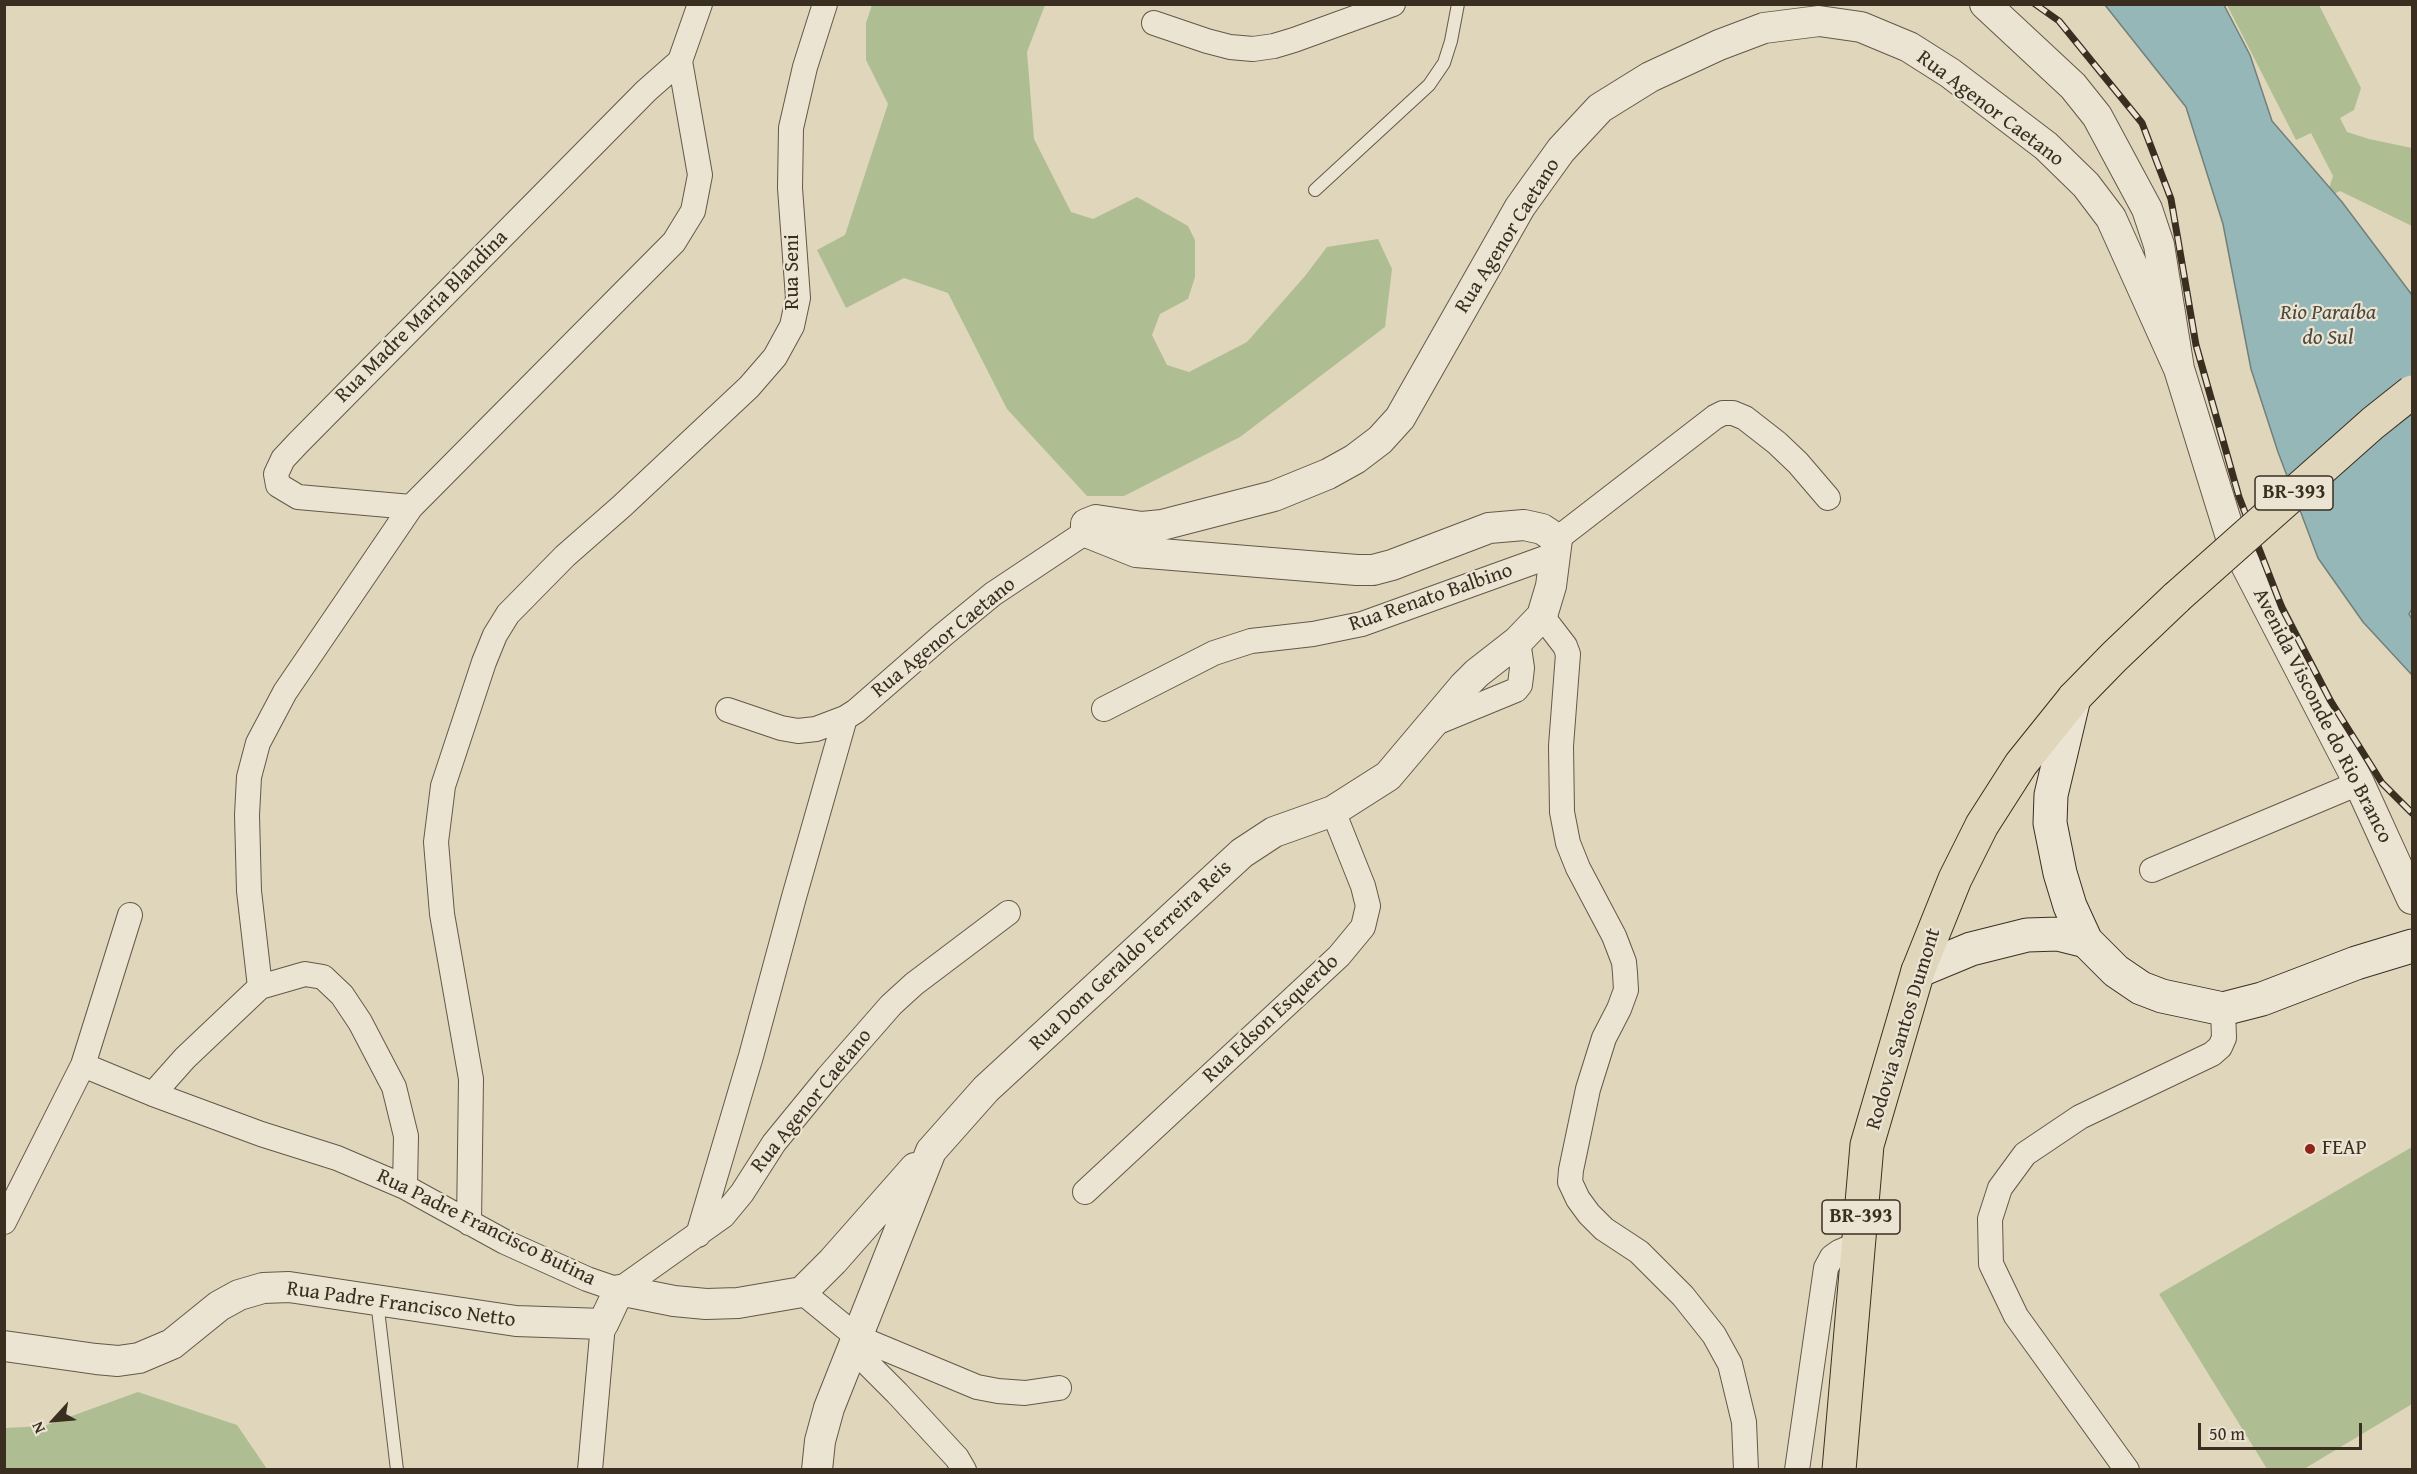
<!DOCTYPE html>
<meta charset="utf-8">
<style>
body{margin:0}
#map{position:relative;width:2417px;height:1474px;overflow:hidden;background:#e0d6bb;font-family:"Gentium Book Plus",serif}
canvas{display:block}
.frame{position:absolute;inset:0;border:6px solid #3a2e20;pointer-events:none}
.north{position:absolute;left:24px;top:1390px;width:60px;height:60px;-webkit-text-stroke:4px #ebe4d3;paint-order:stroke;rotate:244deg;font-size:16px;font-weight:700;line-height:24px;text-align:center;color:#3a2e20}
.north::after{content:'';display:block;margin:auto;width:21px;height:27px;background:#3a2e20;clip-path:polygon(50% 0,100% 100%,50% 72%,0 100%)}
.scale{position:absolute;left:2198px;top:1423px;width:164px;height:27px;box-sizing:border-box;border:3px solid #3a2e20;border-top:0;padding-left:8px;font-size:18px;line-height:21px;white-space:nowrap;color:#3a2e20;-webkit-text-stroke:4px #ebe4d3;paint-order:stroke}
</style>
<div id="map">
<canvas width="2417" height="1474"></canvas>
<div class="frame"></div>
<div class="north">N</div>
<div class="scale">50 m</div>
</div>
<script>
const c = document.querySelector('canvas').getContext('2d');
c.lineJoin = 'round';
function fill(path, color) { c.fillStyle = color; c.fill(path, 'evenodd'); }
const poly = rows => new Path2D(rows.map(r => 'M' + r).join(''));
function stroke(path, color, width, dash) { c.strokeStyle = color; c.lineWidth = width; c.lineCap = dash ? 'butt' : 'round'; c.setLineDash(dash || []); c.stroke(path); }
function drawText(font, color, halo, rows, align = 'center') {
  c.font = font + ' "Gentium Book Plus",serif'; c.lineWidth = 4.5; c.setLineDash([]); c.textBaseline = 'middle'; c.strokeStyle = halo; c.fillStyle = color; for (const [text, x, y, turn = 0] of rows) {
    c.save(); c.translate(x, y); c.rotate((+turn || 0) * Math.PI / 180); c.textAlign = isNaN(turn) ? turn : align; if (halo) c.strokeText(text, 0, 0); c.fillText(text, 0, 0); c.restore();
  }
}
const green = poly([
 [1045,5,1027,52,1034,139,1071,212,1093,219,1137,197,1188,226,1195,240,1195,277,1188,299,1160,314,1152,335,1167,365,1189,372,1247,342,1305,276,1327,247,1378,239,1392,269,1385,327,1240,437,1124,496,1087,496,1007,409,948,293,904,278,846,308,817,250,845,235,888,104,866,60,866,23,872,5],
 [2227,5,2319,5,2361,88,2354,110,2340,118,2347,132,2369,139,2412,148,2412,226,2340,191,2326,198,2333,176,2311,133,2296,140],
 [2412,1147,2412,1404,2304,1469,2267,1469,2159,1294],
 [138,1392,237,1425,267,1469,5,1469,5,1428,44,1426]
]);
const water = poly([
 [2105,5,2224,5,2250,55,2272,121,2342,202,2412,295,2412,609,2409,614,2412,619,2412,675,2363,622,2318,558,2278,452,2251,369,2223,224,2186,107,2105,5]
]);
const service = poly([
 [1315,190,1429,85,1444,63,1451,41,1458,4],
 [377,1301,397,1470]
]);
const minor = poly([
 [1154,23,1207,41,1230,47,1253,49,1274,46,1294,40,1393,4],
 [411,507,298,497,278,485,276,474,283,459,298,443,646,91,680,61,700,4],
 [1557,539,1715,417,1723,413,1733,413,1745,418,1777,443,1798,463,1828,498],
 [1542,616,1565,646,1568,654,1561,746,1562,812,1568,843,1578,868,1614,936,1624,962,1625,973,1626,990,1619,1009,1604,1038,1588,1089,1571,1170,1570,1182,1578,1199,1589,1214,1604,1229,1639,1252,1683,1296,1714,1335,1730,1364,1744,1422,1746,1470],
 [1104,709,1214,653,1251,641,1313,634,1362,624,1556,554],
 [728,710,781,728,798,731,816,729,845,718,856,711,943,635,993,594,1086,532],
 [1431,725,1516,690,1520,685,1522,668,1518,641],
 [2152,870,2359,783],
 [260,987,249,891,247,815,249,777,258,743,285,692,411,507,674,242,693,211,700,175,680,61],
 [83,1065,153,1094,261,1134,337,1158,405,1187,505,1242,587,1279,619,1290,723,1216,742,1193,774,1143,828,1077,891,1005,914,984,1008,913],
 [153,1094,185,1058,260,987,305,974,323,977,342,995,360,1022,394,1087,406,1136,405,1187],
 [1085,1192,1339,956,1363,927,1368,906,1363,886,1333,811],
 [4,1222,83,1065,130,915],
 [469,1223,471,1079,442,914,436,842,443,786,484,662,495,635,508,614,565,556,622,506,749,387,775,357,792,326,798,298,790,188,791,128,805,67,825,4],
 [698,1235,751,1056,794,897,845,718],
 [802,1292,857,1337,977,1387,998,1391,1025,1393,1059,1388],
 [853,1349,897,1393,957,1458,964,1470],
 [590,1470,603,1324],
 [1797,1470,1826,1268,1832,1257,1839,1252,1858,1244],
 [2127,1470,2016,1316,1991,1264,1990,1219,2000,1188,2025,1154,2080,1117,2212,1054,2220,1047,2224,1038,2223,1009]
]);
const tertiary = poly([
 [1985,4,2073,86,2097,116,2147,209,2159,245,2179,369,2230,534,2359,783,2412,899],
 [4,1346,96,1359,118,1361,139,1358,172,1344,219,1306,239,1295,263,1288,289,1287,516,1321,603,1324,619,1290,674,1301,706,1304,738,1303,802,1292,833,1261,915,1168],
 [817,1470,820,1441,829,1408,931,1151,986,1089,1242,853,1274,832,1333,811,1388,776,1464,686,1477,673,1518,641,1542,616,1551,586,1557,539,1542,529,1524,525,1489,528,1392,565,1373,570,1357,570,1136,552,1086,532,1086,524,1096,520,1142,527,1162,525,1274,496,1328,474,1355,459,1380,440,1400,418,1520,207,1561,150,1600,108,1650,77,1719,45,1764,28,1819,21,1861,27,1909,47,1950,73,2046,146,2086,185,2111,218,2179,369]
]);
const secondary = poly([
 [2074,698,2051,795,2050,823,2060,873,2070,906,2086,941,2116,971,2141,988,2162,996,2223,1009,2262,999,2356,963,2412,946],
 [1918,971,1971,949,2027,935,2058,934,2086,941]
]);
const trunk = poly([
 [1839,1470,1867,1145,1918,971,1955,879,1982,825,2021,764,2074,698,2114,657,2177,597]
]);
const rail = poly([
 [2035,4,2059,21,2142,123,2171,199,2196,345,2239,497,2282,608,2330,700,2382,783,2412,813]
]);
const trunkBridge = poly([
 [2177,597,2373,423,2412,392]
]);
const markers = [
 [2310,1149,6,"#8f2418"]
];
const shields = [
 [2294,493,78],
 [1861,1217,78]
];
const shieldNames = [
 ["BR-393",2294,493],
 ["BR-393",1861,1217]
];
const streetNames = [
 ["Rua Agenor Caetano",1990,109,37],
 ["Rua Agenor Caetano",1508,236,-58],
 ["Rua Seni",793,272,-90],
 ["Rua Madre Maria Blandina",422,317,-45],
 ["Rua Renato Balbino",1431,598,-19],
 ["Rua Agenor Caetano",944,638,-39],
 ["Avenida Visconde do Rio Branco",2322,716,63],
 ["Rua Dom Geraldo Ferreira Reis",1131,956,-43],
 ["Rua Edson Esquerdo",1271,1019,-43],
 ["Rodovia Santos Dumont",1904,1029,-73],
 ["Rua Agenor Caetano",812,1101,-51],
 ["Rua Padre Francisco Butina",486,1228,26],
 ["Rua Padre Francisco Netto",401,1305,8]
];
const poiNames = [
 ["FEAP",2322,1149]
];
const waterNames = [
 ["Rio Paraíba",2328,313],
 ["do Sul",2328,338]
];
fill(green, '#afbe92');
fill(water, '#96b7b8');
stroke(water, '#71807b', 1.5);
stroke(service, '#645847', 14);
stroke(minor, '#645847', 26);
stroke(tertiary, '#645847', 32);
stroke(secondary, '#3a2e20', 35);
stroke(trunk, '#3a2e20', 35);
stroke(service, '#ebe4d3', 12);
stroke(minor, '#ebe4d3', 24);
stroke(tertiary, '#ebe4d3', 30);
stroke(secondary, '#ebe4d3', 33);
stroke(trunk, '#e0d6bb', 33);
stroke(rail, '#3a2e20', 7);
stroke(rail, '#ebe4d3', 4.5, [14]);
stroke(trunkBridge, '#3a2e20', 35, []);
stroke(trunkBridge, '#e0d6bb', 33);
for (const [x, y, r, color] of markers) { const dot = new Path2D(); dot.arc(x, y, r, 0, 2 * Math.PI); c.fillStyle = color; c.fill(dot); stroke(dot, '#ebe4d3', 2); }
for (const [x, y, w] of shields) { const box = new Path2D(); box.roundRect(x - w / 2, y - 17, w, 34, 4.5); c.fillStyle = '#ebe4d3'; c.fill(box); stroke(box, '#3a2e20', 1.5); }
drawText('bold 20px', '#3a2e20', null, shieldNames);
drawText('21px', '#3a2e20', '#ebe4d3', streetNames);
drawText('21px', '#3a2e20', '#ebe4d3', poiNames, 'left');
drawText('italic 22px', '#4c493e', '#ebe4d3', waterNames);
</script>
